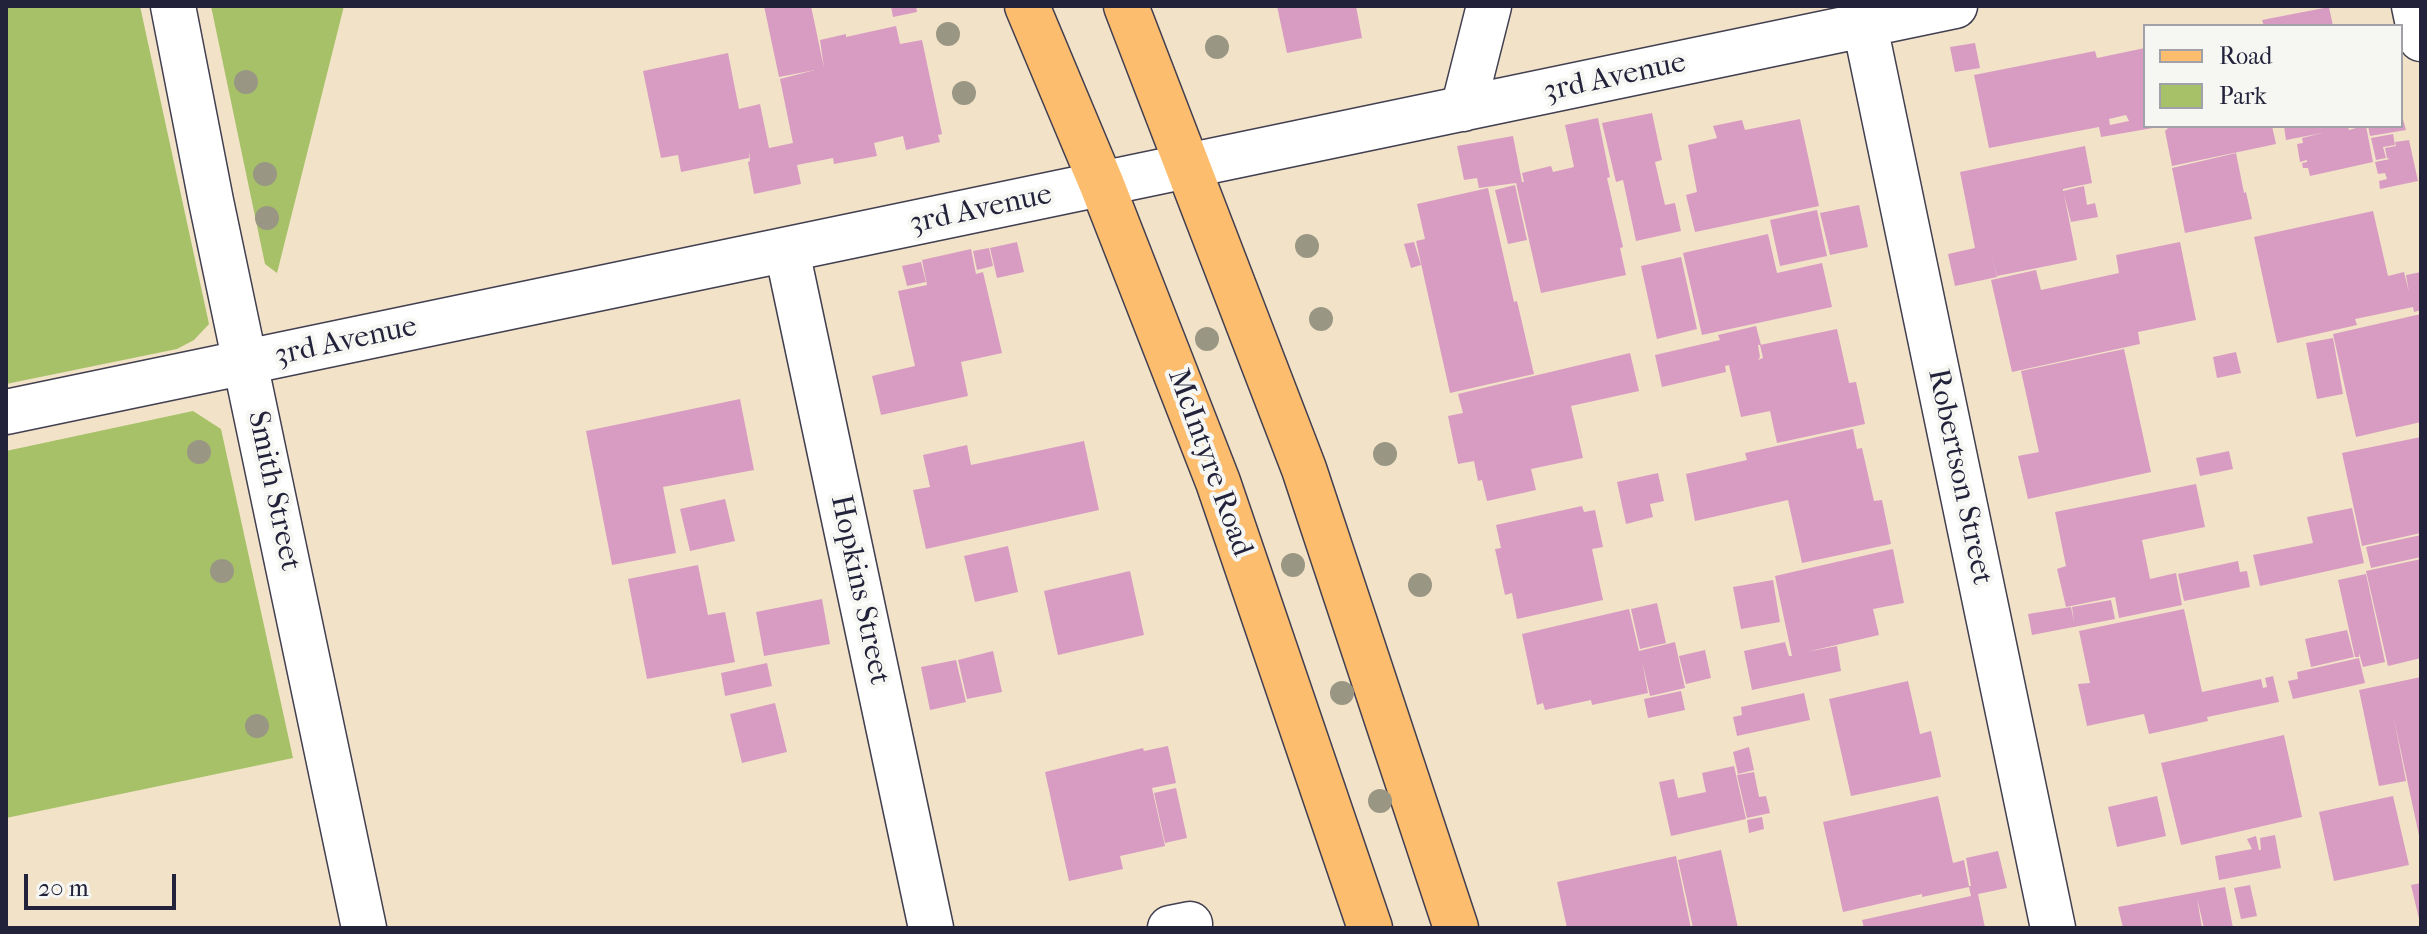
<!DOCTYPE html>
<style>
body{margin:0}
#map{position:relative;width:2427px;height:934px;overflow:hidden;background:#f2e2c8;font-family:"IM FELL French Canon",serif}
canvas{display:block}
.frame{position:absolute;inset:0;border:8px solid #22223b;pointer-events:none}
.legend{position:absolute;left:2143px;top:24px;width:260px;height:104px;box-sizing:border-box;background:#f6f6f2;border:2px solid #a1a1a9;margin:0;padding:10px 14px;list-style:none;font-size:24px;color:#22223b}
.legend li{display:flex;align-items:center;gap:16px;height:40px}
.legend b{width:40px;border:2px solid #a1a1a9}
.scale{position:absolute;left:24px;top:874px;width:152px;height:36px;box-sizing:border-box;border:4px solid #22223b;border-top:0;padding-left:10px;font-size:24px;line-height:28px;white-space:nowrap;color:#22223b;-webkit-text-stroke:6px #f6f6f2;paint-order:stroke}
</style>
<div id="map">
<canvas width="2427" height="934"></canvas>
<div class="frame"></div>
<ul class="legend">
<li><b style="height:10px;background:#fcbd6f"></b>Road</li>
<li><b style="height:22px;background:#a6c168"></b>Park</li>
</ul>
<div class="scale">20 m</div>
</div>
<script>
const c = document.querySelector('canvas').getContext('2d');
c.lineJoin = 'round';
function fill(path, color) { c.fillStyle = color; c.fill(path, 'evenodd'); }
const poly = rows => new Path2D(rows.map(r => 'M' + r).join(''));
function stroke(path, color, width, dash) { c.strokeStyle = color; c.lineWidth = width; c.lineCap = dash ? 'butt' : 'round'; c.setLineDash(dash || []); c.stroke(path); }
function drawText(font, color, halo, rows, align = 'center') {
  c.font = font + ' "IM FELL French Canon",serif'; c.lineWidth = 8; c.setLineDash([]); c.textBaseline = 'middle'; c.strokeStyle = halo; c.fillStyle = color; for (const [text, x, y, turn = 0] of rows) {
    c.save(); c.translate(x, y); c.rotate((+turn || 0) * Math.PI / 180); c.textAlign = isNaN(turn) ? turn : align; if (halo) c.strokeText(text, 0, 0); c.fillText(text, 0, 0); c.restore();
  }
}
const green = poly([
 [6,6,140,6,209,324,194,340,177,349,6,384],
 [211,6,344,6,277,273,265,264],
 [193,411,221,429,293,758,6,818,6,451]
]);
const building = poly([
 [764,6,811,6,824,68,820,40,846,34,846,37,896,26,900,44,922,40,942,134,938,135,940,142,906,150,903,136,874,143,877,156,834,164,833,158,797,165,801,184,754,194,748,162,750,161,749,151,749,158,681,172,678,155,661,158,643,71,728,53,739,109,760,104,769,148,793,143,780,79,815,70,779,77],
 [891,6,916,6,917,12,893,17],
 [1277,6,1356,6,1362,38,1287,53],
 [2329,7,2333,26,2264,26,2262,20],
 [1975,43,1980,68,1955,72,1950,47],
 [2145,48,2145,126,2153,128,2101,137,2099,127,1989,148,1974,75,2095,51,2097,58],
 [2126,115,2129,121,2110,125,2109,119],
 [2401,112,2406,130,2370,136,2368,126,2401,126],
 [1652,113,1662,160,1655,162,1665,205,1675,203,1681,231,1636,241,1623,180,1616,182,1602,123],
 [1598,118,1610,177,1607,178,1623,247,1620,248,1626,275,1541,293,1516,183,1479,188,1477,178,1464,180,1457,146,1513,136,1522,182,1524,182,1522,173,1551,166,1553,172,1574,167,1565,125],
 [1800,119,1819,206,1695,232,1686,195,1697,192,1688,145,1717,138,1713,126,1742,120,1745,130],
 [2178,126,2272,126,2276,144,2172,166,2165,131,2168,128],
 [2284,126,2348,126,2349,130,2356,128,2356,126,2366,126,2373,162,2310,176,2308,168,2303,168,2302,163,2307,162,2307,160,2300,162,2297,144,2303,143,2302,138,2322,133,2286,140],
 [2393,134,2395,145,2383,147,2386,158,2376,160,2371,138],
 [2409,140,2418,181,2380,189,2379,181,2387,179,2385,173,2378,174,2375,162,2390,159,2387,158,2385,148,2396,146,2395,142],
 [2085,146,2092,183,2063,189,2063,191,2084,186,2087,205,2095,203,2098,217,2071,222,2064,194,2077,260,1997,276,1991,251,1997,277,1955,286,1948,254,1975,248,1960,172],
 [2236,153,2244,193,2246,192,2252,219,2185,233,2172,168],
 [1515,185,1527,240,1508,244,1495,190],
 [1488,188,1514,302,1517,301,1534,374,1450,393,1416,241,1425,239,1417,204],
 [1859,205,1868,247,1830,255,1820,213],
 [1817,210,1827,256,1780,266,1770,220],
 [2373,211,2388,276,2404,272,2409,292,2406,275,2421,272,2421,310,2414,312,2413,307,2355,319,2357,325,2277,343,2254,237],
 [1768,234,1777,273,1822,263,1832,307,1702,335,1683,253],
 [1017,242,1024,272,997,278,990,248],
 [1414,242,1421,265,1411,268,1404,244],
 [2180,242,2196,320,2138,332,2140,344,2012,372,1991,280,2036,270,2041,290,2119,273,2116,255],
 [989,248,993,266,977,270,973,251],
 [971,249,976,274,983,272,1002,353,961,362,968,396,881,415,872,376,915,366,898,291,927,285,922,260],
 [1681,257,1697,329,1657,339,1641,266],
 [921,262,926,282,907,286,902,266],
 [2421,314,2421,422,2356,437,2333,334],
 [1756,326,1761,345,1758,345,1760,357,1758,360,1763,358,1760,345,1837,329,1849,383,1856,382,1865,424,1777,443,1770,411,1741,417,1729,365,1725,366,1726,372,1662,387,1655,355,1720,340,1718,335],
 [2333,338,2343,394,2317,399,2306,343],
 [2124,349,2151,472,2028,499,2018,456,2039,452,2021,371],
 [2236,352,2241,373,2217,378,2213,357],
 [1630,353,1639,391,1571,406,1583,458,1531,469,1536,490,1487,501,1482,480,1478,481,1474,461,1458,464,1448,416,1463,413,1458,394],
 [740,399,754,470,663,487,676,553,612,565,586,431],
 [1853,429,1857,449,1862,448,1874,501,1882,500,1891,544,1802,563,1788,500,1695,521,1686,474,1747,460,1745,453],
 [2421,437,2421,533,2362,546,2342,453],
 [1084,441,1099,510,926,549,913,490,930,487,923,455,967,445,971,465],
 [2229,451,2233,469,2200,476,2196,458],
 [1658,473,1664,501,1650,504,1653,517,1626,524,1617,482],
 [2196,484,2205,527,2142,540,2150,579,2176,573,2182,605,2119,618,2115,597,2066,607,2057,569,2066,566,2055,512],
 [725,499,735,541,690,551,680,509],
 [1582,506,1584,512,1595,510,1603,547,1592,549,1603,600,1517,619,1512,593,1505,595,1495,549,1501,548,1496,525],
 [2352,508,2364,563,2260,586,2253,555,2313,543,2307,517],
 [2421,535,2421,557,2371,568,2366,547],
 [1008,546,1018,592,975,602,964,556],
 [1893,549,1904,603,1873,609,1879,635,1806,652,1837,646,1841,671,1752,690,1744,651,1785,642,1789,656,1792,656,1775,576],
 [2421,559,2421,658,2388,666,2366,571],
 [2238,561,2240,572,2247,571,2250,587,2184,601,2178,574],
 [698,565,708,615,725,612,735,662,647,679,628,579],
 [1130,571,1144,635,1058,655,1044,591],
 [2366,574,2385,662,2363,667,2359,653,2359,657,2355,657,2338,580],
 [1773,580,1780,622,1741,629,1733,587],
 [822,599,830,644,764,656,756,612],
 [2111,600,2115,619,2032,635,2028,614,2071,607,2074,622,2072,607],
 [1657,603,1666,643,1640,649,1631,609],
 [1629,609,1639,651,1675,642,1685,688,1650,696,1642,661,1648,693,1592,705,1591,700,1545,710,1543,703,1537,705,1522,634],
 [2184,609,2202,692,2261,679,2263,688,2267,687,2265,678,2273,676,2279,702,2207,717,2208,721,2149,734,2144,714,2087,726,2078,684,2090,683,2079,631],
 [2347,630,2354,657,2311,667,2305,639],
 [1705,650,1711,678,1686,684,1679,656],
 [993,651,1002,692,967,699,958,660],
 [2359,658,2365,683,2293,699,2288,681,2298,679,2297,672],
 [956,660,966,702,930,710,921,667],
 [767,663,772,686,725,696,721,673],
 [2421,677,2421,840,2420,840,2394,719,2406,781,2379,786,2359,690],
 [1908,681,1920,734,1931,731,1941,777,1851,796,1829,699],
 [1681,691,1685,710,1648,718,1644,699],
 [1804,693,1810,720,1737,736,1733,717,1742,715,1741,707],
 [775,703,787,752,742,763,730,714],
 [2284,735,2302,817,2181,845,2161,763],
 [1168,746,1176,783,1152,788,1165,846,1120,856,1123,869,1069,881,1045,772,1143,748,1144,751],
 [1749,747,1754,770,1738,774,1733,752],
 [1734,766,1746,819,1671,836,1659,782,1674,779,1678,798,1706,792,1702,773],
 [1754,772,1759,797,1766,796,1770,813,1747,818,1737,775],
 [1176,788,1187,838,1165,843,1154,793],
 [1938,796,1953,863,1964,860,1969,886,1971,886,1966,858,1998,851,2007,888,1978,894,1985,928,1864,928,1862,920,1971,896,1969,887,1922,897,1922,894,1843,912,1823,822],
 [2157,796,2166,836,2117,847,2108,807],
 [2393,796,2409,865,2334,881,2319,812],
 [1762,817,1764,829,1749,833,1747,820],
 [2275,835,2281,868,2219,880,2215,856,2252,849,2247,839,2256,836,2259,850,2261,850,2260,838],
 [1721,850,1738,928,1693,928,1678,860],
 [1676,856,1691,928,1567,928,1557,882],
 [2421,883,2421,922,2420,923,2411,885],
 [2250,885,2257,916,2241,919,2234,888],
 [2225,887,2233,928,2204,928,2197,898,2202,928,2123,928,2118,907]
]);
const minor = poly([
 [173,6,211,201,364,928],
 [2414,6,2421,39],
 [1865,26,2053,928],
 [1463,109,1489,6],
 [787,251,931,928],
 [6,412,1955,6],
 [1170,928,1190,924]
]);
const major = poly([
 [1027,6,1102,185,1218,482,1370,928],
 [1126,6,1304,469,1456,928]
]);
const trees = [
 [948,34],
 [1217,47],
 [246,82],
 [964,93],
 [265,174],
 [267,218],
 [1307,246],
 [1321,319],
 [1207,339],
 [199,452],
 [1385,454],
 [1293,565],
 [222,571],
 [1420,585],
 [1342,693],
 [257,726],
 [1380,801]
];
const streetNames = [
 ["3rd Avenue",1615,78,-12],
 ["3rd Avenue",981,210,-12],
 ["3rd Avenue",346,342,-12],
 ["McIntyre Road",1209,463,70],
 ["Robertson Street",1959,477,78],
 ["Smith Street",273,491,78],
 ["Hopkins Street",859,590,78]
];
fill(green, '#a6c168');
fill(building, '#d89cc3');
stroke(minor, '#413f50', 47);
stroke(major, '#413f50', 47);
stroke(minor, '#fff', 44);
stroke(major, '#fcbd6f', 44);
c.fillStyle = '#999783';
for (const [x, y] of trees) { c.beginPath(); c.arc(x, y, 12, 0, 2 * Math.PI); c.fill(); }
drawText('30px', '#22223b', '#f6f6f2', streetNames);
</script>
